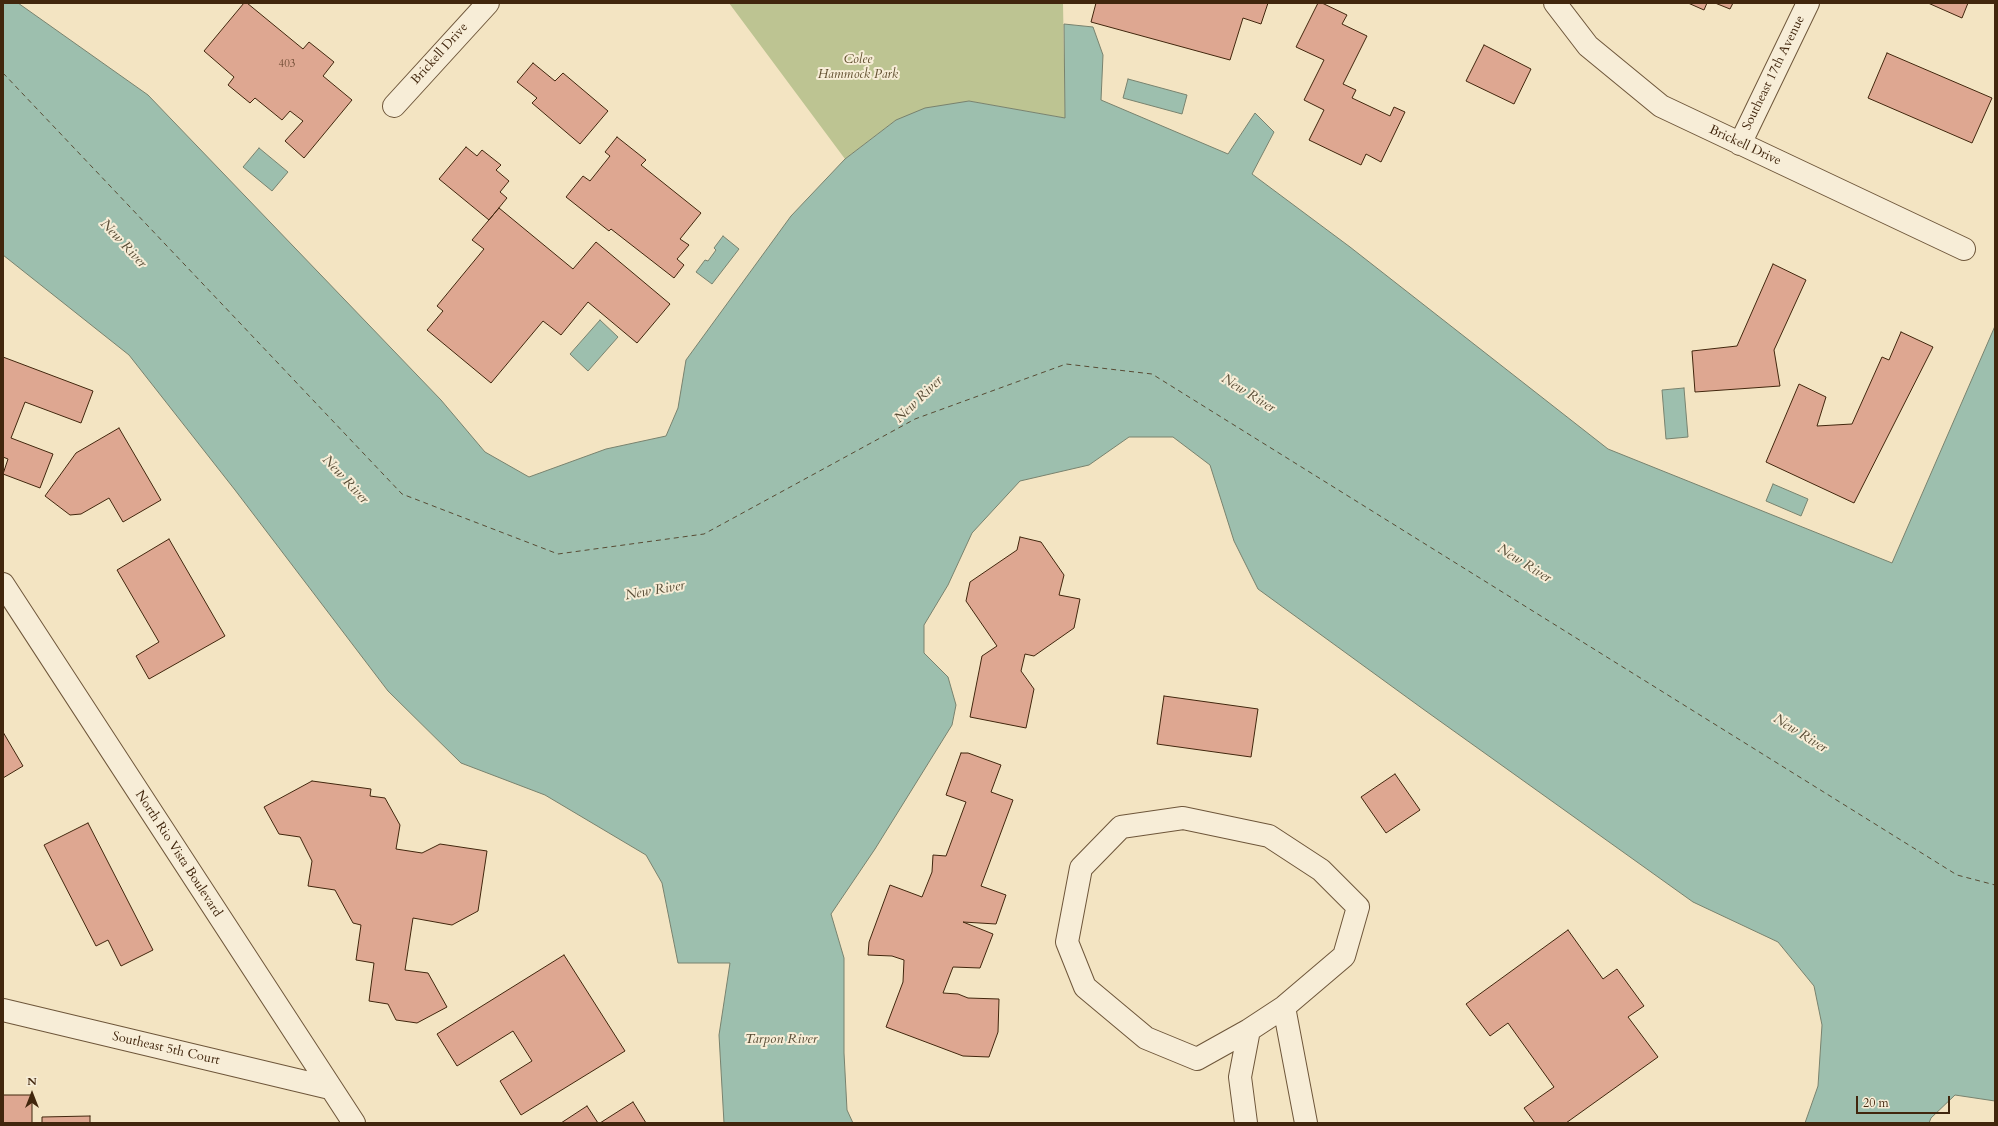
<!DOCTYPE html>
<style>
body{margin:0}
#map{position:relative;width:1998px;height:1126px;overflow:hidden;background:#f3e4c2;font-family:Cardo,serif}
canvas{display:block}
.frame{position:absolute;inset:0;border:4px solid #41260d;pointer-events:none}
.north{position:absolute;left:12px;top:1074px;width:40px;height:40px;-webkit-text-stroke:3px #f7edd7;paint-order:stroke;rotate:0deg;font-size:11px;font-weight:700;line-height:16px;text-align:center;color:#41260d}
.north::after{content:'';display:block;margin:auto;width:14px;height:18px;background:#41260d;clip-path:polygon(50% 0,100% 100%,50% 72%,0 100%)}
.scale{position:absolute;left:1856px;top:1096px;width:94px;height:18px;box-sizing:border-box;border:2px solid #41260d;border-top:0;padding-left:5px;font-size:12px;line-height:14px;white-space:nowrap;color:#41260d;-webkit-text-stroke:3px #f7edd7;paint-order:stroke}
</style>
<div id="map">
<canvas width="1998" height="1126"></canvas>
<div class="frame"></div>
<div class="north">N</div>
<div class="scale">20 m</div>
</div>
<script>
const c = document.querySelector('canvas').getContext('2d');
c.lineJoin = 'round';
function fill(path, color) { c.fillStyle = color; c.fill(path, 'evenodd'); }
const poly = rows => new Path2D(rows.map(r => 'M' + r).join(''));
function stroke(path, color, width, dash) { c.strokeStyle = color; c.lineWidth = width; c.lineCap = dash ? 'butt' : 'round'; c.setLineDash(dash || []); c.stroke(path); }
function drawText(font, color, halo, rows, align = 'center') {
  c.font = font + ' Cardo,serif'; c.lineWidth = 4; c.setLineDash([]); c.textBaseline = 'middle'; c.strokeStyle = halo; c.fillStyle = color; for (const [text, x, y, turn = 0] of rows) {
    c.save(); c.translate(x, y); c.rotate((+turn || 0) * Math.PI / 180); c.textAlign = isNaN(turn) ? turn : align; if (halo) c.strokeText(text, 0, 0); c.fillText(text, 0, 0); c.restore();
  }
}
const green = poly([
 [729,3,1063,3,1065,118,969,101,896,120,845,159]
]);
const water = poly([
 [3,3,18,3,148,95,441,400,485,452,529,477,606,449,666,436,678,408,686,360,791,216,845,159,896,120,925,108,969,101,1065,118,1064,24,1093,27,1103,55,1101,100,1228,154,1255,113,1274,132,1252,174,1350,247,1608,449,1892,563,1995,326,1995,1101,1955,1095,1931,1118,1929,1123,1805,1123,1818,1086,1822,1025,1814,986,1778,942,1693,902,1423,709,1258,589,1234,541,1210,465,1173,437,1129,437,1089,465,1020,481,972,533,948,585,924,625,924,653,948,677,956,705,952,725,875,849,831,914,844,958,844,1053,847,1110,853,1123,724,1123,719,1035,730,963,678,963,662,883,646,855,545,795,461,763,388,691,235,490,129,355,3,255,3,3],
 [1128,79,1187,95,1182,114,1123,98,1128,79],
 [259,148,288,172,272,191,243,167,259,148],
 [723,236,739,249,712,284,696,272,705,260,708,261,716,250,714,248,723,236],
 [600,320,618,337,588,371,570,354,600,320],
 [1684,388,1688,437,1666,439,1662,390,1684,388],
 [1773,484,1808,499,1801,516,1766,501,1773,484]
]);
const ferry = poly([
 [3,73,402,494,558,554,704,534,915,419,1066,364,1152,374,1957,875,1995,885]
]);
const building = poly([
 [244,3,247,3,303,49,309,42,334,62,323,76,352,100,304,158,285,141,303,121,290,111,282,120,255,98,250,103,228,85,234,77,204,51,244,3],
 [1096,3,1268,3,1261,24,1243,18,1230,60,1091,22,1096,3],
 [1318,3,1322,3,1347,15,1342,24,1367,36,1343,84,1356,90,1352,98,1390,116,1394,107,1405,112,1381,162,1366,154,1361,165,1309,140,1324,110,1304,100,1324,60,1296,47,1318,3],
 [1688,3,1707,3,1704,10,1688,3],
 [1715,3,1733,3,1730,9,1715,3],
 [1928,3,1968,3,1962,18,1928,3],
 [1484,45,1531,69,1514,104,1466,81,1484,45],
 [1887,53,1992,98,1972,143,1868,98,1887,53],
 [533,63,555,81,563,73,608,111,580,144,532,103,537,98,517,82,533,63],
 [617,137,646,160,641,165,701,213,680,239,689,245,677,259,684,265,674,278,611,229,609,231,566,197,583,176,590,181,610,156,605,152,617,137],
 [466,147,477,156,482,150,501,165,496,170,509,181,500,192,507,198,489,220,439,179,466,147],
 [499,208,573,269,596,242,670,304,637,343,588,302,561,335,543,321,491,383,427,330,443,311,437,306,484,249,472,240,499,208],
 [1773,264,1806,280,1774,350,1780,386,1695,392,1692,351,1737,346,1773,264],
 [1901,332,1933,347,1854,503,1766,462,1799,384,1826,397,1817,426,1852,424,1882,357,1889,360,1901,332],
 [3,357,93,391,81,423,25,402,11,438,53,454,40,488,3,474,8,459,3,457,3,357],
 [119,428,161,500,123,522,109,498,81,514,70,515,45,496,76,453,119,428],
 [1020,537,1041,542,1064,575,1059,595,1080,599,1074,628,1034,656,1025,654,1021,671,1034,689,1026,728,970,717,982,656,997,646,966,601,970,582,1017,550,1020,537],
 [169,539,225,636,149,679,136,656,159,642,117,570,169,539],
 [1164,696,1258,709,1251,757,1157,744,1164,696],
 [3,732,23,766,3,778,3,732],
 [961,753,968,753,1001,765,991,792,1013,800,981,886,1006,895,996,924,963,922,993,934,980,968,953,967,943,993,958,994,968,998,999,999,998,1032,989,1057,963,1056,886,1027,903,982,904,960,892,956,868,955,869,942,890,885,922,897,932,872,933,855,946,856,966,802,946,795,961,753],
 [1395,774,1420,810,1386,833,1361,797,1395,774],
 [312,781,371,789,370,796,385,798,400,825,396,849,422,853,440,844,487,851,478,911,452,925,413,918,405,970,428,973,447,1007,417,1023,396,1020,388,1004,369,1001,374,963,356,960,361,925,353,923,335,890,308,886,312,861,300,837,279,834,264,807,312,781],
 [88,823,153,950,121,966,108,940,96,946,44,845,88,823],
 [1568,930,1603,979,1617,969,1644,1006,1628,1017,1658,1057,1566,1123,1535,1123,1524,1108,1554,1087,1508,1023,1490,1036,1466,1004,1568,930],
 [564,955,625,1051,521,1115,500,1081,532,1061,513,1031,457,1066,437,1034,564,955],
 [3,1095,32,1095,32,1123,3,1123,3,1095],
 [633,1102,646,1123,600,1123,633,1102],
 [587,1106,598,1123,561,1123,587,1106],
 [90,1116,90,1123,42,1123,42,1117,90,1116]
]);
const minor = poly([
 [1555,3,1588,46,1661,106,1964,249],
 [394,106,488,3],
 [1740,144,1808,3],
 [3,584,354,1123],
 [1284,1007,1306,1123],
 [3,1010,330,1088],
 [1246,1123,1240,1077,1249,1030,1284,1007,1344,956,1358,907,1321,870,1269,836,1183,818,1121,827,1081,868,1067,942,1085,987,1146,1038,1197,1059,1249,1030]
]);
const numberNames = [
 ["403",287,64]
];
const streetNames = [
 ["Brickell Drive",440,54,-48],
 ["Southeast 17th Avenue",1774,73,-64],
 ["Brickell Drive",1745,146,25],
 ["North Rio Vista Boulevard",178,854,57],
 ["Southeast 5th Court",166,1049,13]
];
const parkNames = [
 ["Colee",858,60],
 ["Hammock Park",858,75]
];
const waterNames = [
 ["New River",123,244,47],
 ["New River",1248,394,32],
 ["New River",919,400,-44],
 ["New River",345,480,47],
 ["New River",1524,564,32],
 ["New River",655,591,-10],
 ["New River",1800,734,32],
 ["Tarpon River",781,1040]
];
fill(green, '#bdc492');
fill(water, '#9dbfae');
stroke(water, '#78826e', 1);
stroke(ferry, '#584c35', 1, [5, 4]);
fill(building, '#dea791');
stroke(building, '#41260d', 1);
stroke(minor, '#6e563a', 24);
stroke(minor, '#f7edd7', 22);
drawText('11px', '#68462e', null, numberNames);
drawText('13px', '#41260d', '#f7edd7', streetNames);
drawText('italic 13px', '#604e2e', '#f7edd7', parkNames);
drawText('italic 14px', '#584c35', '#f7edd7', waterNames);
</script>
